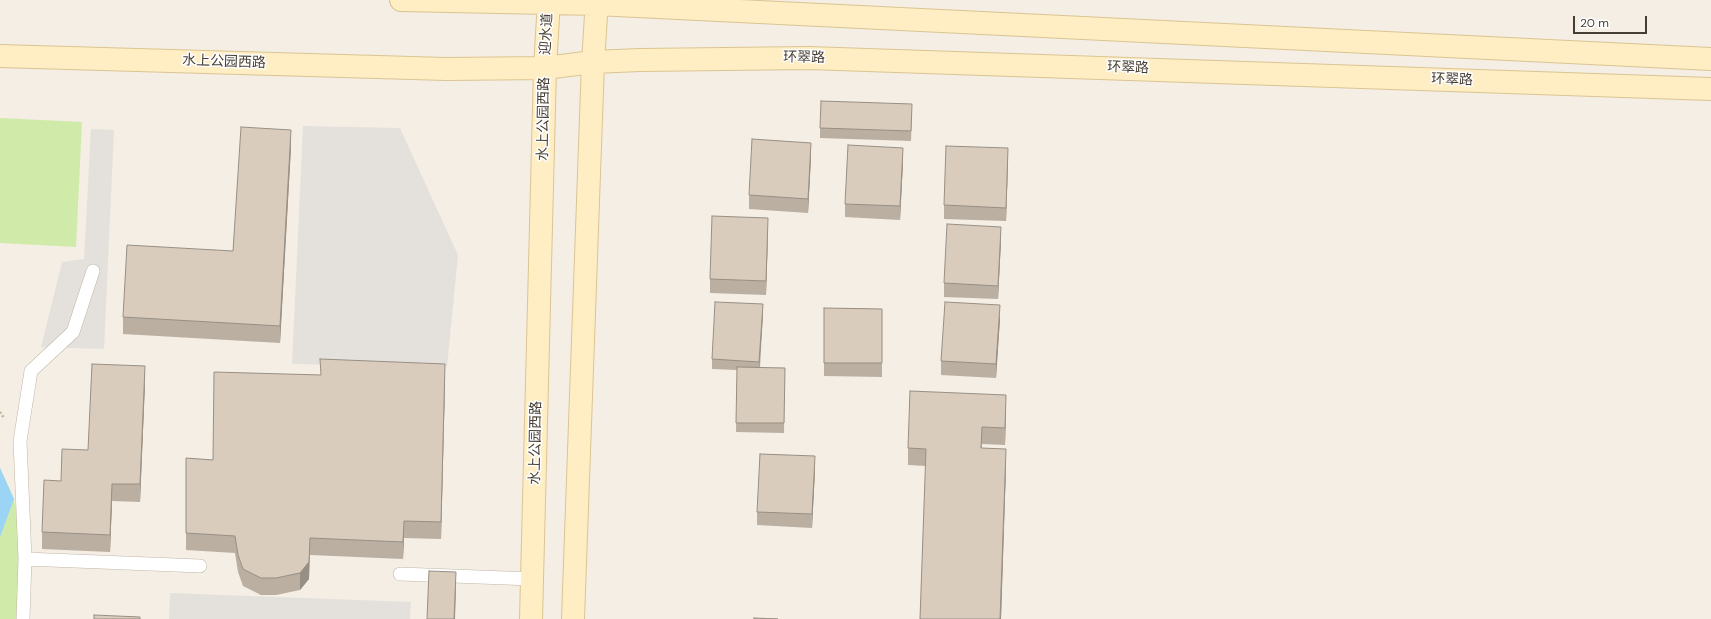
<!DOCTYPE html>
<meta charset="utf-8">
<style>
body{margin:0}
#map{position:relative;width:1711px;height:619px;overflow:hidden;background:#f4eee4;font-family:"DM Sans",sans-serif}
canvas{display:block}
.scale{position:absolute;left:1573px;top:16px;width:74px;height:18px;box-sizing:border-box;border:2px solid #463e34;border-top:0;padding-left:5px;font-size:12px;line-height:14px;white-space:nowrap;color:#463e34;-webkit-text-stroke:3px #fff;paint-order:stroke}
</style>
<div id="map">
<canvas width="1711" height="619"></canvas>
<div class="scale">20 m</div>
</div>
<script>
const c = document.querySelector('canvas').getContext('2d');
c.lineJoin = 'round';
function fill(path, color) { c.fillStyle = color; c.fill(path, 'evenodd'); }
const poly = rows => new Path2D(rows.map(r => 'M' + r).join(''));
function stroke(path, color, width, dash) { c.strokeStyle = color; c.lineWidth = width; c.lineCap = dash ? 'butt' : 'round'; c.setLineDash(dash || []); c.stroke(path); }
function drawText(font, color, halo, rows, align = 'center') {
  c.font = font + ' "DM Sans","Noto Sans SC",sans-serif'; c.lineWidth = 3; c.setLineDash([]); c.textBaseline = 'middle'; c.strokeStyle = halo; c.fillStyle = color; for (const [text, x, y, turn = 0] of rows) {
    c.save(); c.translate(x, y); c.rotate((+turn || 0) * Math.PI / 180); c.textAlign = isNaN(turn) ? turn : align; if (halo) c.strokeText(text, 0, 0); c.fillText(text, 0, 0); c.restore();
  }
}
const green = poly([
 [0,118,82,122,76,247,0,243],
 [0,468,14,499,25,559,23,619,0,619]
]);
const parking = poly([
 [303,126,400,128,458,255,447,367,292,364],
 [91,129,114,130,104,349,41,347,62,262,84,259],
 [170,593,411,602,410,619,169,619]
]);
const water = poly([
 [0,468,14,499,0,537]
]);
const path = poly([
 [0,412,4,418]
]);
const service = poly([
 [93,271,73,332,31,371,20,441,25,559,200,566],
 [400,574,532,579],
 [23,619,25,559]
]);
const secondary = poly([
 [401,0,597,4,1711,59],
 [0,56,446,69,545,68,593,62,640,60,809,58,1711,89],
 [531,619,545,68,549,0],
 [573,619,593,62,597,0]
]);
const wall = poly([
 [912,114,911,141,820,138,820,128],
 [291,147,280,343,123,334,123,317,233,251],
 [811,157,808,213,749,209,749,195],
 [903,162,900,220,845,217,845,204],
 [1008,162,1006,221,944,219,944,205],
 [768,232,766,295,710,293,710,279],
 [1001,241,998,299,944,297,944,283],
 [824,308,882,309,882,377,824,376],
 [763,314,760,368,785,368,784,433,736,432,737,370,712,369,712,359],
 [1000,319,996,378,941,375,941,361],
 [445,381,441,539,404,538,403,559,310,555,309,579,300,590,276,595,261,595,243,586,238,572,235,553,186,550,186,458,213,460],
 [145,383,140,502,112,501,110,552,42,549,42,532,61,481,88,450],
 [1006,412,1005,445,982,444,982,448,1006,466,1001,619,920,619,926,466,908,465,908,448],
 [815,470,812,528,757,525,757,512]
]);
const shadedWall = poly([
 [291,130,291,147,280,343,280,326],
 [811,143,811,157,808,213,808,199],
 [903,148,903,162,900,220,900,206],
 [1008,148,1008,162,1006,221,1006,208],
 [768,218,768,232,766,295,766,281],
 [1001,227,1001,241,998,299,998,286],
 [763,304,763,314,759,371,759,362],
 [1000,305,1000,319,996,378,996,364],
 [445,364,445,381,441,539,441,522],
 [145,366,145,383,140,502,140,484],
 [1006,395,1006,412,1005,445,1005,428],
 [1006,449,1006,466,1001,619,1000,619],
 [815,456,815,470,812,528,812,514],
 [112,484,112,501,110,552,110,535],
 [404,521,404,538,403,559,403,542],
 [310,538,309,579,300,590,300,573],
 [456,572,456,589,455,619,454,619]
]);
const building = poly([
 [821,101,912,104,911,131,820,128,821,101],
 [241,127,291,130,280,326,123,317,127,245,233,251,241,127],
 [752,139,811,143,808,199,749,195,752,139],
 [848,145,903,148,900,206,845,204,848,145],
 [946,146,1008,148,1006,208,944,205,946,146],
 [712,216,768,218,766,281,710,279,712,216],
 [947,224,1001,227,998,286,944,283,947,224],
 [715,302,763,304,759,362,712,359,715,302],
 [945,302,1000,305,996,364,941,361,945,302],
 [824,308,882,309,882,363,824,363,824,308],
 [320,359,445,364,441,522,404,521,403,542,310,538,309,562,300,573,276,578,261,578,243,569,238,555,235,536,186,533,186,458,213,460,214,372,321,375,320,359],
 [92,364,145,366,140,484,112,484,110,535,42,532,44,480,61,481,62,449,88,450,92,364],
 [737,367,785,368,784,423,736,423,737,367],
 [910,391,1006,395,1005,428,982,427,981,448,1006,449,1000,619,920,619,926,449,908,448,910,391],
 [760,454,815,456,812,514,757,512,760,454],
 [429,571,456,572,454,619,427,619,429,571],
 [94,615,140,617,140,619,94,619,94,615],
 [754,618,778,619,754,619,754,618]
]);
const streetNames = [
 ["迎水道",547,34,-87],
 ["环翠路",804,58,1],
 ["水上公园西路",224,62,2],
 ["环翠路",1128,68,2],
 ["环翠路",1452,80,2],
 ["水上公园西路",544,119,-89],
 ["水上公园西路",536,443,-89]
];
fill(green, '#d0eba9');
fill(parking, '#e4e1dd');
fill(water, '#9bd4f5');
stroke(service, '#c0b6a6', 14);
stroke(secondary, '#dbc492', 24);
stroke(path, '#c2b196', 2.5, [2, 2]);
stroke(service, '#fff', 13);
stroke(secondary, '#ffeec3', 22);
fill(wall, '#bbafa2');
fill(shadedWall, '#988f84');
fill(building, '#d9ccbc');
stroke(building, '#988f84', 1);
drawText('14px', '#463e34', '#fff', streetNames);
</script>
